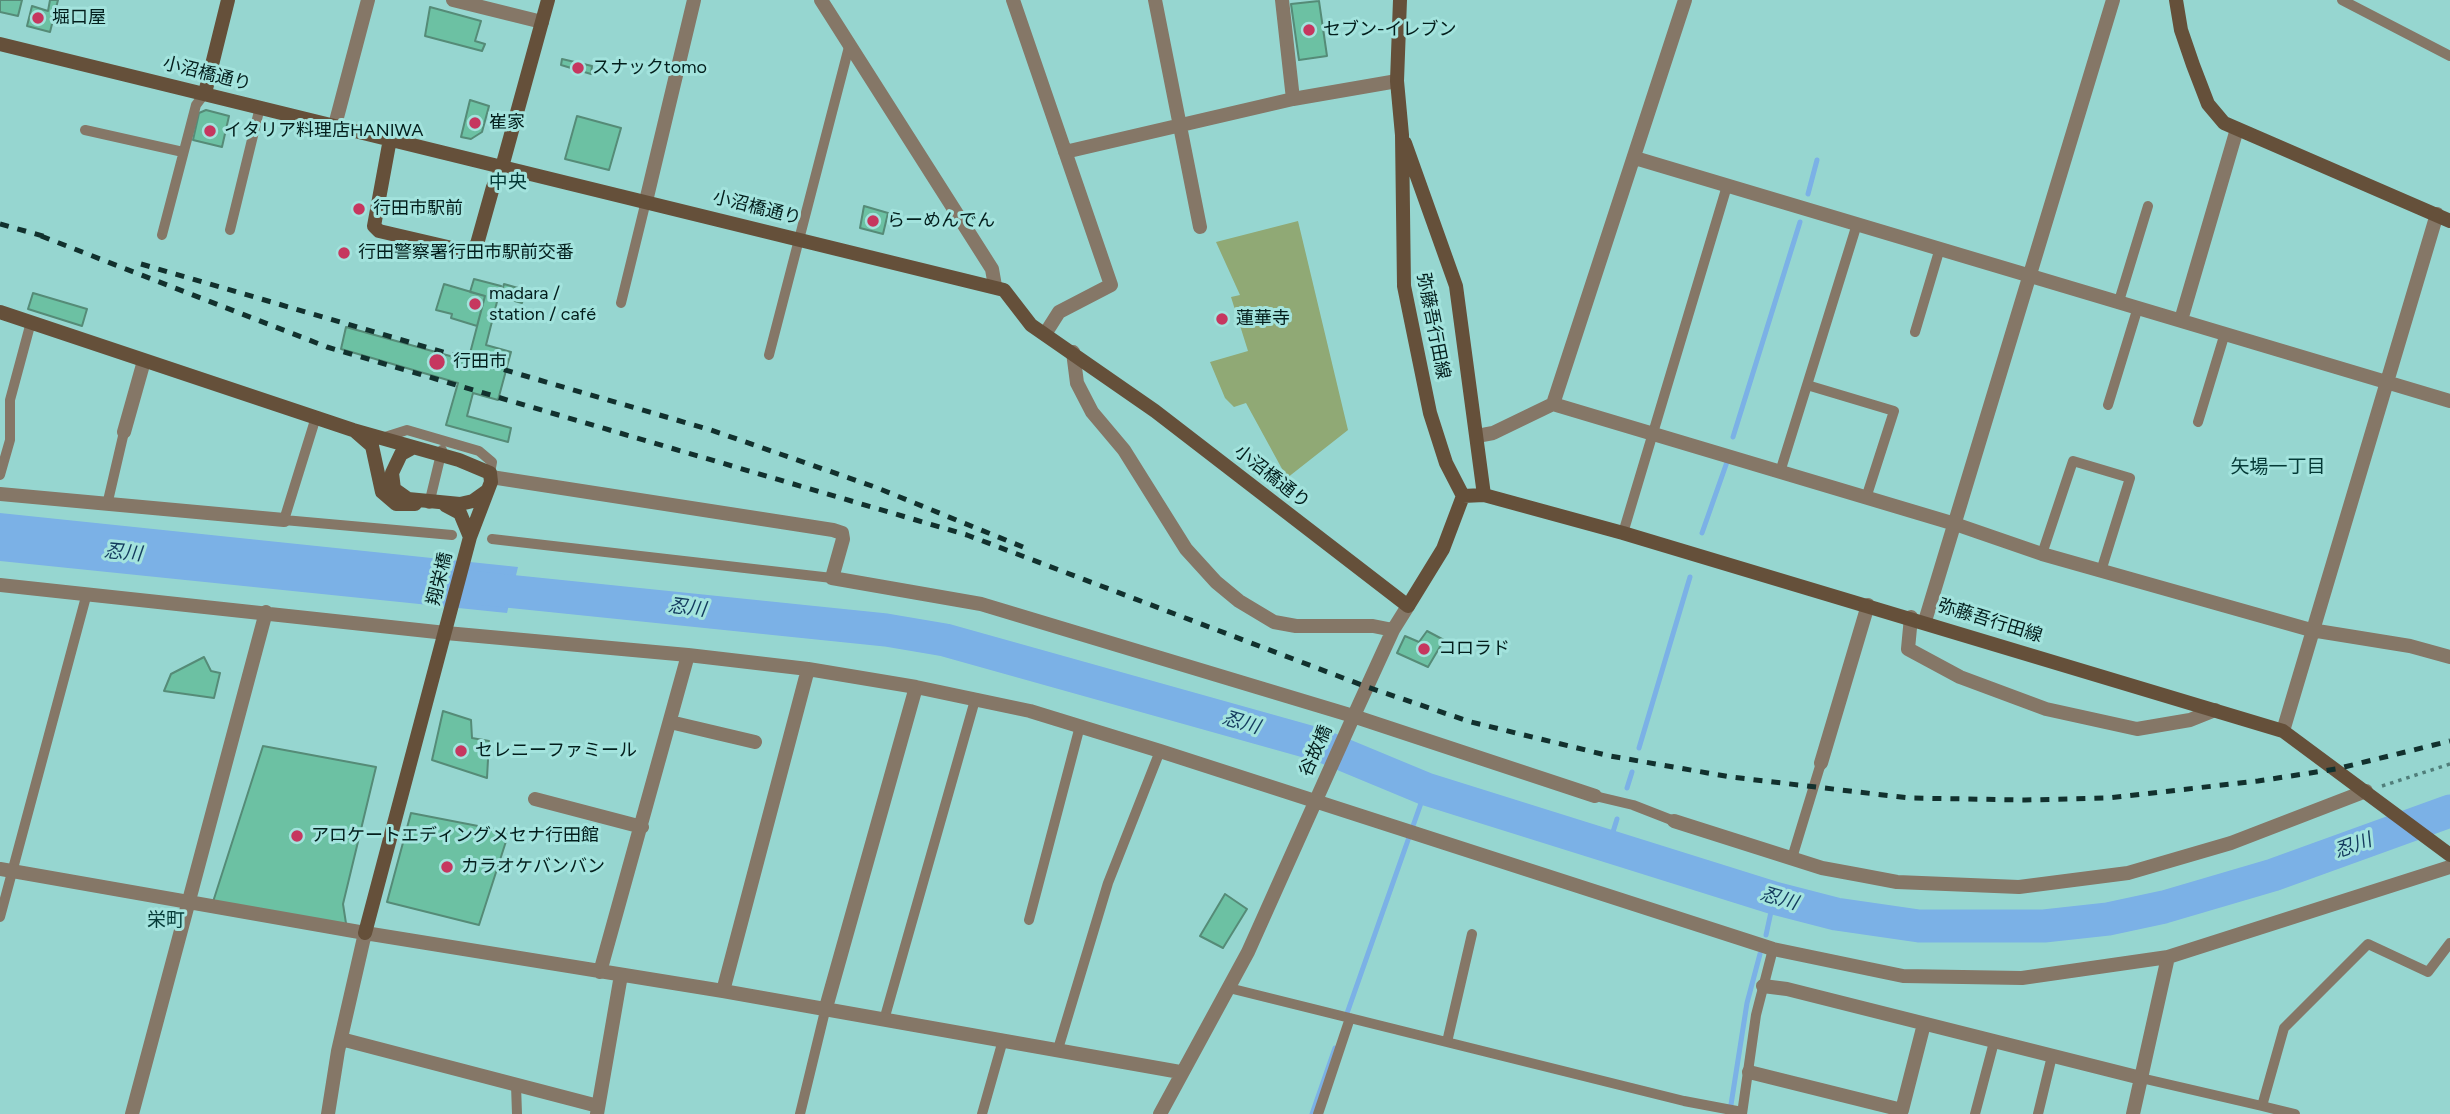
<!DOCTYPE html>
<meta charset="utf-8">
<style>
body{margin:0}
canvas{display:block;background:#96d6d0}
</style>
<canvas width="2450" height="1114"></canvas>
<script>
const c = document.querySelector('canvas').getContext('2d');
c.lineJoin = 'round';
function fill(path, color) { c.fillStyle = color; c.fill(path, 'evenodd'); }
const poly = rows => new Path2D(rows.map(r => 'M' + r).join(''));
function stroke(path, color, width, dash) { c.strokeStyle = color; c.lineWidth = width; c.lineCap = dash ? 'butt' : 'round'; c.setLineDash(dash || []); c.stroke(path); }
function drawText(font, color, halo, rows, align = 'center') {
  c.font = font + ' Figtree,"Noto Sans JP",sans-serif'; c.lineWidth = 6; c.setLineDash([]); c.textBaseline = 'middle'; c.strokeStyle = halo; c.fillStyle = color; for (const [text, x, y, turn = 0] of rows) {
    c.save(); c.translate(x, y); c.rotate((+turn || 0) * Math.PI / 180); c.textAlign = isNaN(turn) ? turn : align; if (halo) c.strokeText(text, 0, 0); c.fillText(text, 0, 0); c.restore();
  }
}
const green = poly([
 [1298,221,1348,430,1287,478,1246,403,1234,407,1225,398,1210,362,1248,351,1231,297,1240,295,1216,242]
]);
const water = poly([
 [0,513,518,567,507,613,0,561]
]);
const stream = poly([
 [1808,194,1817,160],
 [1733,437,1800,222],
 [1702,533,1727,462],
 [1639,748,1690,577],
 [1627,788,1632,772],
 [1608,848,1617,819],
 [1766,935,1774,898],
 [1345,1019,1426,789],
 [1730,1111,1747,1003,1760,954],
 [1312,1114,1335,1048]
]);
const river = poly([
 [468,587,886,630,945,640,1320,745,1426,789,1774,898,1836,914,1919,926,2044,926,2108,919,2164,907,2273,875,2450,811]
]);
const building = poly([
 [0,0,22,0,18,16,0,12,0,0],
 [50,0,58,0,50,32,27,26,32,6,48,11,50,0],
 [1319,1,1327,56,1299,60,1291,4,1319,1],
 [430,7,481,21,475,41,485,44,482,51,425,36,430,7],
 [562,59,592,66,591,74,561,65,562,59],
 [470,100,489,106,482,132,471,139,461,137,470,100],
 [206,110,229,116,222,147,193,140,199,113,206,110],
 [577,116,621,128,609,170,565,159,577,116],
 [864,206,888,213,883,234,860,228,864,206],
 [474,279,501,286,486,345,511,352,498,400,473,393,467,416,511,428,508,442,446,425,458,383,341,349,346,327,468,361,485,296,470,292,474,279],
 [444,284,485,296,477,326,451,318,452,314,436,310,444,284],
 [504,284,525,290,522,303,500,297,504,284],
 [33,293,87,309,82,326,28,309,33,293],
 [1427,631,1444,640,1428,667,1397,653,1405,636,1419,642,1427,631],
 [204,657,211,671,220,673,214,698,164,691,171,674,204,657],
 [443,711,471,720,472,738,489,741,487,778,432,760,443,711],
 [263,746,376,767,343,904,347,930,212,905,263,746],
 [411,813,509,832,479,925,387,902,411,813],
 [1225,894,1247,909,1223,948,1200,936,1225,894]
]);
const path = poly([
 [2382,786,2450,764]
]);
const lane = poly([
 [2342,0,2450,56],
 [85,130,183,152],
 [230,230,260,107],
 [162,235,196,105,205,93],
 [2119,301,2148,206],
 [621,303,646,201],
 [1915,332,1940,248],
 [769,355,850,43],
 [1807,385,1894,411,1866,498],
 [2108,405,2138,307],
 [316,417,284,520,452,535],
 [2198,422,2225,333],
 [385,437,407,430,479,451,492,462,490,473],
 [1780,472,1857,224],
 [0,475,10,440,10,400,31,322],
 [429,504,442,450],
 [107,505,124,432],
 [1623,533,1727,186],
 [492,539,832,578],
 [2042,554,2073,461,2130,478,2101,571],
 [1595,796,1633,805,1674,821],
 [1792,858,1821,763],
 [0,917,87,593],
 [1029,920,1080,726],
 [1229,988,1684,1101,1742,1112],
 [884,1020,975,700],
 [1447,1042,1472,934],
 [1058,1049,1108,883,1160,751],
 [2141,1078,2262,1106,2284,1028,2368,944,2428,972,2450,943],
 [516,1085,517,1114],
 [2262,1106,2295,1114],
 [800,1114,825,1011],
 [982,1114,1003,1040],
 [1318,1114,1350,1018],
 [1742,1114,1756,1015,1773,949],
 [1975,1114,1994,1042],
 [2038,1114,2052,1056]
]);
const street = poly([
 [453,0,542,22],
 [821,0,992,269,995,286],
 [1013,0,1111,285,1059,312,1045,334],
 [1155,0,1200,227],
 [1282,0,1293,99],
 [335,125,368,0],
 [1065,152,1293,99,1397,81],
 [1635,158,2450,401],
 [646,201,694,0],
 [2181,320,2237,129],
 [1073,352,1077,383,1092,412,1124,450,1186,549,1216,582,1239,601,1274,622,1296,626,1373,626,1393,630],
 [1553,404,1955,524,2042,554,2311,630,2410,646,2450,657],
 [124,432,144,361],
 [1477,436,1493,433,1553,404,1685,0],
 [491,477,833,530,842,533,843,539,832,578,981,604,1353,716,1595,796],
 [0,494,284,520],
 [0,585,446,633,688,655,808,669,916,687,1030,711,1160,751,1773,949,1903,976,2022,978,2168,957,2450,867],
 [1911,617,1908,649,1960,677,2046,709,2137,729,2190,720,2215,710],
 [1925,621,2113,0],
 [670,722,755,742],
 [2283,731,2437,214],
 [1821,763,1868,605],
 [535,799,642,827],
 [1674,821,1822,868,1860,875,1897,882,2019,887,2128,873,2231,843,2366,791],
 [0,869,365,933],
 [600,972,688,655],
 [1763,986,1787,989,2141,1078],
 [723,991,808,669],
 [825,1011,916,687],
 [341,1039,598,1106],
 [1749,1072,1902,1110,1924,1024],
 [132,1114,266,612],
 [328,1114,338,1051,365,933,723,991,1180,1072],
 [597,1114,621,975],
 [1160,1114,1248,952,1351,722,1393,630,1408,606],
 [2133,1114,2168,957]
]);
const secondary = poly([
 [1400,0,1397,81,1402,135,1404,286,1430,413,1446,463,1463,496],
 [2176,0,2181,30,2193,65,2208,104,2224,123,2450,221],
 [0,44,1004,290,1031,325,1155,411,1408,606,1443,549,1463,496],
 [205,93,228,0],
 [390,139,374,226,379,231,465,251,472,249,477,244,493,187,502,167,548,0],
 [1405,143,1456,286,1484,495],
 [0,312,353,430,459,460,490,473,491,482,470,537,365,933],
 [356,432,372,446,382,492,396,504,415,504],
 [412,448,401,454,392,473,394,489,408,499,460,504,473,501,487,491],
 [1463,496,1484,495,1623,533,2283,731,2450,855],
 [445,505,460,513,470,537]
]);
const rail = poly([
 [0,224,50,238],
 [41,236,327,347,967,535,1367,687,1471,722,1610,756,1731,777,1909,798,2025,800,2108,798,2258,781,2336,769,2450,741],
 [141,264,711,430,875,487,1023,547]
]);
const markers = [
 [38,18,7,"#c6375f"],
 [1309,30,7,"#c6375f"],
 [578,68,7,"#c6375f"],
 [475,123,7,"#c6375f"],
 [210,131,7,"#c6375f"],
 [359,209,7,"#c6375f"],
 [873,221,7,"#c6375f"],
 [344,253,7,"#c6375f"],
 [475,304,7,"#c6375f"],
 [1222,319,7,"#c6375f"],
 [437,362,9,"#c6375f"],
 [1424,649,7,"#c6375f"],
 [461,751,7,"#c6375f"],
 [297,836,7,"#c6375f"],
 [447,867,7,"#c6375f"]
];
const poiNames = [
 ["堀口屋",52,18],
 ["セブン-イレブン",1323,30],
 ["スナックtomo",592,68],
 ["崔家",489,123],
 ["イタリア料理店HANIWA",224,131],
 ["行田市駅前",373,209],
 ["らーめんでん",887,221],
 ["行田警察署行田市駅前交番",358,253],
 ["madara /",489,294],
 ["station / café",489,315],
 ["蓮華寺",1236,319],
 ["行田市",453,362],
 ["コロラド",1438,649],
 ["セレニーファミール",475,751],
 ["アロケートエディングメセナ行田館",311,836],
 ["カラオケバンバン",461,867]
];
const streetNames = [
 ["小沼橋通り",207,74,14],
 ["小沼橋通り",757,208,14],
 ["弥藤吾行田線",1433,326,79],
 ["小沼橋通り",1272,477,38],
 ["翔栄橋",440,579,-76],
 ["弥藤吾行田線",1990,621,17],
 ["谷故橋",1316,751,-66]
];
const neighbourhoodNames = [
 ["中央",508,182],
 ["矢場一丁目",2278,467],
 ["栄町",166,920]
];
const waterNames = [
 ["忍川",123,553,5],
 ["忍川",687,608,7],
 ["忍川",1241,723,16],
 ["忍川",2353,846,-20],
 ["忍川",1779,899,16]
];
fill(green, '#90a975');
fill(water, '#7bb1e6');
stroke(stream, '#7bb1e6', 5);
stroke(river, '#7bb1e6', 33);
fill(building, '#6cc1a3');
stroke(building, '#558b77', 2);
stroke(path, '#507e7a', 3.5, [3.5, 5]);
stroke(lane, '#857767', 10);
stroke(street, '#857767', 14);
stroke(secondary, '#65503a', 14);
stroke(rail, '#12312e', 5, [9, 9]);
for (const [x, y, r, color] of markers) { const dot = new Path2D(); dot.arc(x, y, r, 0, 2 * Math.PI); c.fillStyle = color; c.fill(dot); stroke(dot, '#a3e3dd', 2.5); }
drawText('18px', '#031e1c', '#a3e3dd', poiNames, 'left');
drawText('18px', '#031e1c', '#a3e3dd', streetNames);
drawText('19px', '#053a37', '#a3e3dd', neighbourhoodNames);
drawText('italic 19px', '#133a5d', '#a3e3dd', waterNames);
</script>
